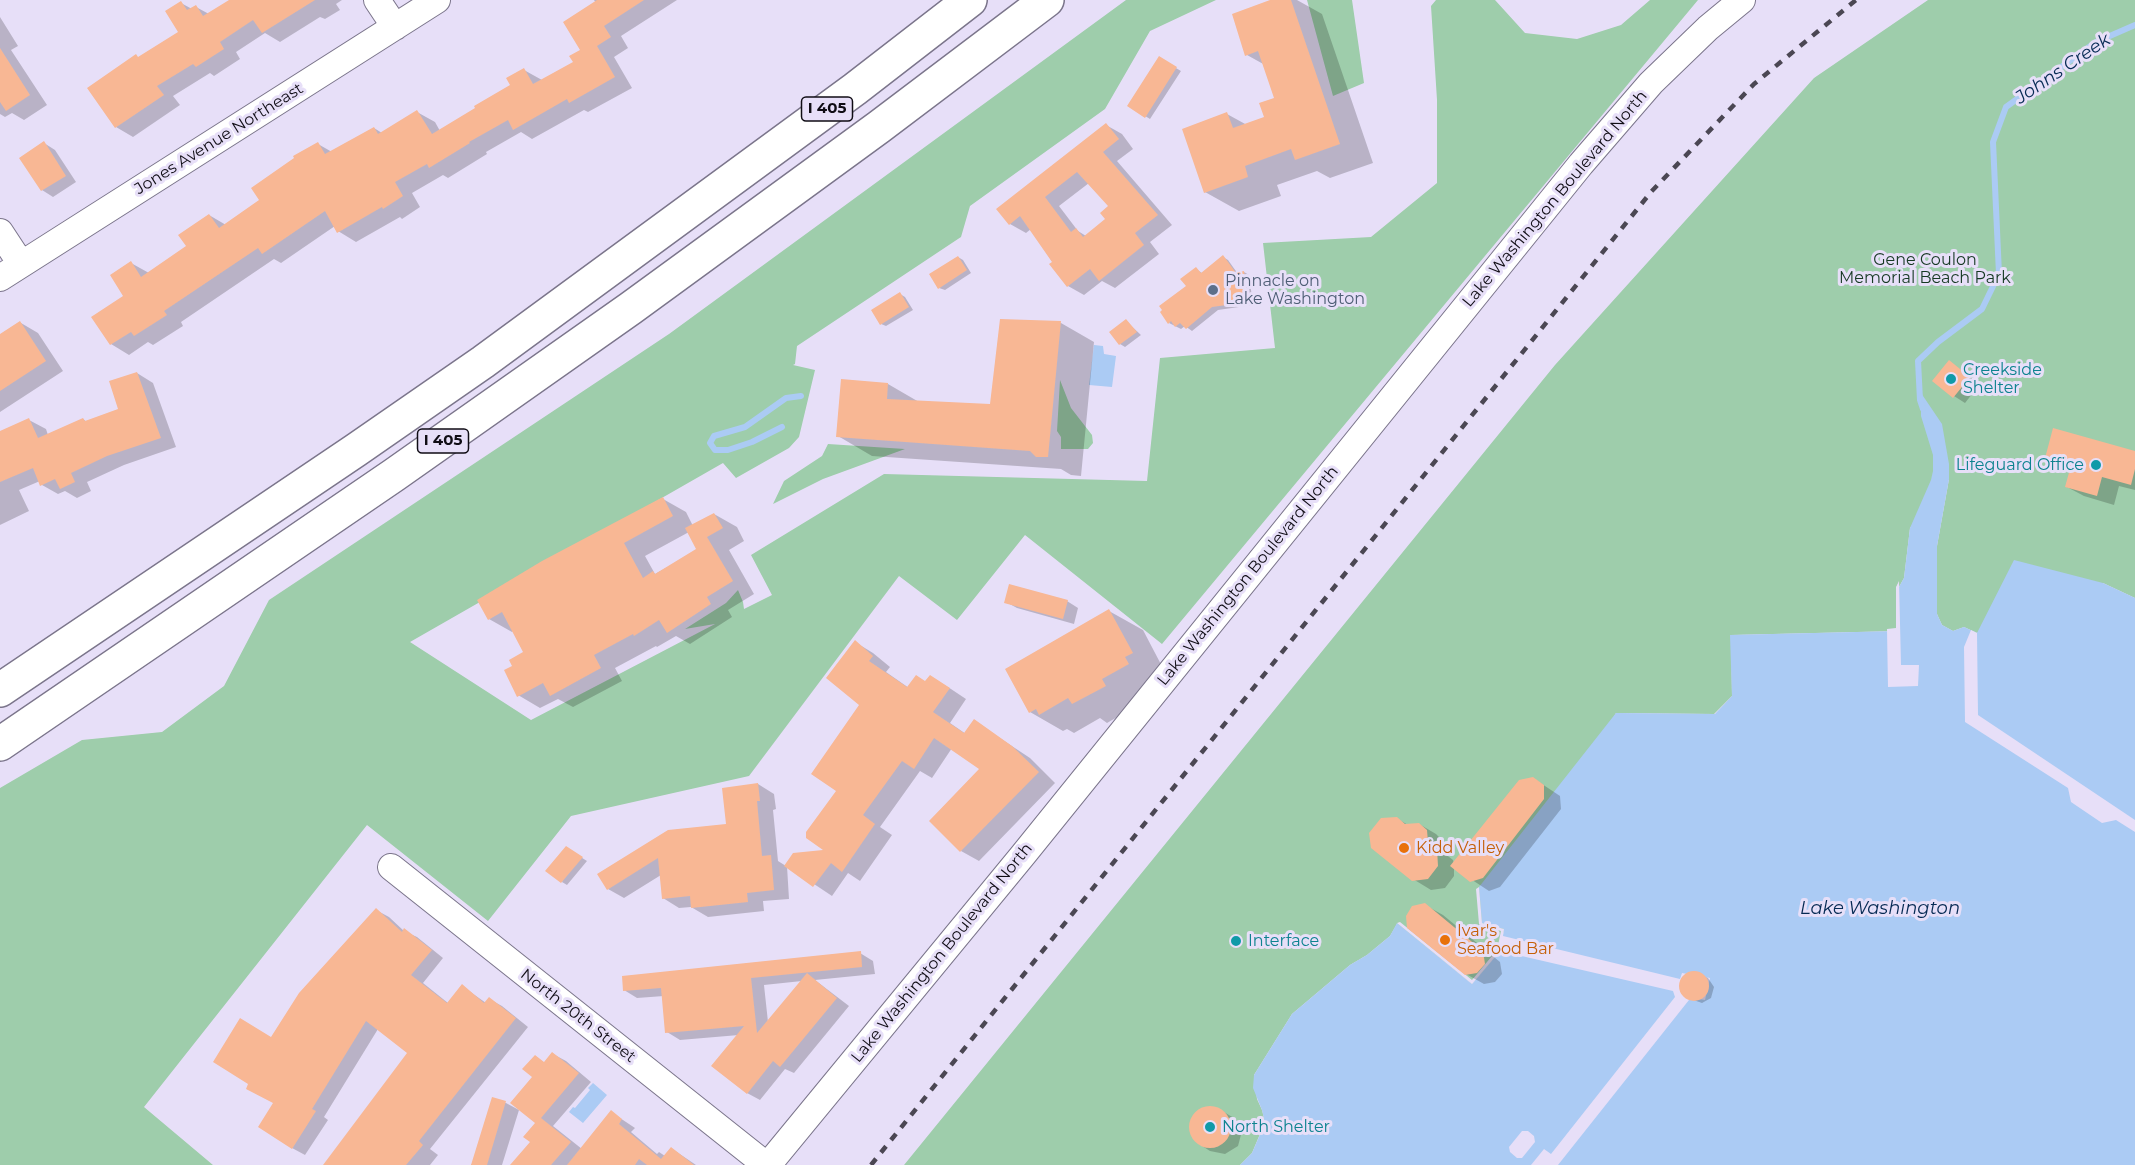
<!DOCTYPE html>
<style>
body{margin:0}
canvas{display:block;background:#e7dff8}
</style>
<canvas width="2135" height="1165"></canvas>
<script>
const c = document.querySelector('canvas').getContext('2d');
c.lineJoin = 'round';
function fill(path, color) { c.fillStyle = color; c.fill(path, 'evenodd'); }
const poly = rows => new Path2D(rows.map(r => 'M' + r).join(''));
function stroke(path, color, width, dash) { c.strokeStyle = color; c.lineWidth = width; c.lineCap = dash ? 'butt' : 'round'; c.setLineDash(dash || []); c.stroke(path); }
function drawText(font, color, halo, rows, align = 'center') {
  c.font = font + ' Montserrat,sans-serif'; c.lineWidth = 6; c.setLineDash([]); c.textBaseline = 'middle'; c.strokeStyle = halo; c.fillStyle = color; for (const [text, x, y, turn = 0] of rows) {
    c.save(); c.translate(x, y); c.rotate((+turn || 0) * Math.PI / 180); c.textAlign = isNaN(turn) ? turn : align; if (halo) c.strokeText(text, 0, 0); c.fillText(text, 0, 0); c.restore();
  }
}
const green = poly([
 [1126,0,1216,0,1150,31,1105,109,970,206,961,237,797,346,795,364,793,365,815,370,799,437,789,448,736,478,723,463,410,642,531,720,715,624,685,629,726,603,738,590,743,602,744,609,772,595,751,555,884,474,1147,481,1160,358,1275,348,1263,243,1371,237,1437,183,1437,100,1431,6,1436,0,1495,0,1525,33,1577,39,1621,25,1650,0,1698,0,1162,644,1025,535,957,620,899,576,749,776,571,816,488,921,367,825,144,1107,213,1165,0,1165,0,788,82,740,162,732,224,686,269,600,669,334],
 [1307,0,1352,0,1364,83,1333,96],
 [1928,0,2135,0,2135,598,2103,583,1977,633,1964,627,1953,631,1942,625,1937,614,1937,546,1949,479,1910,528,1904,578,1899,587,1899,631,1731,635,1732,696,1714,714,1616,713,1504,929,1500,951,1472,984,1397,924,1390,936,1367,955,1350,965,1292,1014,1254,1075,1257,1099,1262,1110,1265,1122,1252,1153,1240,1165,904,1165,1555,365,1814,78],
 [1060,380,1071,408,1092,435,1093,443,1088,449,1061,449,1061,437,1057,431],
 [828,444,905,449,823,479,773,504,784,481,822,456]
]);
const water = poly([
 [1094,345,1103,346,1104,354,1116,356,1112,387,1089,385],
 [1921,393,1942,424,1949,464,1949,479,1937,546,1937,614,1942,625,1953,631,1964,627,1977,633,2014,560,2103,583,2135,598,2135,1165,1240,1165,1252,1153,1265,1123,1262,1110,1253,1088,1254,1075,1292,1014,1350,965,1367,955,1390,936,1397,923,1472,984,1500,951,1504,929,1482,923,1479,887,1616,713,1715,714,1732,696,1730,635,1899,631,1899,587,1904,578,1910,528,1931,480,1933,471,1933,455,1921,416],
 [593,1083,607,1095,583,1123,569,1112,573,1107,575,1108,590,1090,588,1088]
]);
const pier = poly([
 [1899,581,1901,665,1919,665,1918,686,1888,687,1887,629,1896,628,1896,587],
 [1971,630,1977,633,1978,715,2135,820,2135,832,2116,820,2102,823,2071,802,2068,788,1965,722,1964,647],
 [1479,887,1482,923,1504,929,1503,936,1680,979,1682,973,1710,978,1705,1000,1692,998,1689,1000,1558,1165,1531,1165,1544,1149,1551,1154,1675,997,1673,991,1500,951,1472,984,1397,923,1400,922,1472,980,1497,950,1501,931,1479,924,1476,889],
 [1522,1131,1528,1131,1534,1136,1535,1142,1522,1158,1517,1158,1510,1152,1509,1147]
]);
const shadow = poly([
 [231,0,342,0,336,4,340,10,325,19,320,17,280,42,265,33,236,52,240,59,214,76,210,73,173,96,180,105,133,137,116,127,140,58,181,32,181,3,192,9,196,7,209,14],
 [594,0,677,0,621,36,628,48,614,57,632,88,588,112,584,110,532,139,521,132,486,152,487,154,448,178,443,175,412,193,420,207,402,219,400,217,356,242,338,231,335,226,281,263,274,259,181,322,183,326,153,345,148,342,129,355,111,344,93,318,125,296,131,263,149,273,188,247,209,215,226,225,262,201,318,144,332,152,374,128,382,133,417,112,435,122,440,131,512,86,524,70,542,80,575,63,582,50,596,3],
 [1275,0,1297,0,1322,14,1373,163,1330,178,1317,171,1277,185,1281,196,1239,211,1205,192,1227,114,1247,125,1266,118,1276,99,1265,65,1247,55],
 [0,17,18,46,11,50,47,105,24,120,12,113,5,117,0,114],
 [1159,58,1181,71,1150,119,1129,106],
 [1106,125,1122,134,1133,149,1117,161,1172,225,1150,242,1159,254,1115,288,1102,281,1084,295,1068,286,1031,229,1026,233,1010,224,999,209],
 [1089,183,1110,207,1107,220,1086,236,1078,231,1059,206],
 [44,143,55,150,76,182,53,197,42,190,21,158],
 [958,257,963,260,971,273,945,290,939,288],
 [1223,257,1228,260,1238,274,1244,272,1249,275,1253,305,1218,310,1192,331,1185,326,1181,329,1169,323,1196,269,1202,273],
 [900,294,905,297,913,310,886,326,881,324],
 [1001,320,1061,323,1094,342,1081,476,1071,475,1061,469,872,456,838,436,888,384,919,402,992,406],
 [1126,321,1141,335,1125,347,1120,344],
 [21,323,38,333,63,371,0,412,0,336],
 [1950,362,1980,384,1965,403,1954,396],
 [137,373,153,383,176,447,124,465,87,482,91,491,77,498,65,491,58,494,42,485,40,481,19,490,29,511,0,525,0,433,29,420,46,429,48,435,83,419,87,422,120,410],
 [2135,452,2135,490,2119,486,2114,505,2084,496,2067,487,2071,473,2046,461],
 [663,499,686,512,693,526,714,514,737,527,744,541,729,550,754,594,728,610,732,617,690,644,676,636,657,647,656,646,615,668,622,681,573,707,558,699,540,708,518,695,514,667,525,653,513,631,512,632,489,619],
 [689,532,698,550,655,574,645,556],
 [1067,601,1078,608,1074,624,1017,608,1006,602],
 [1109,611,1143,630,1165,672,1138,705,1107,723,1100,718,1074,733,1067,729,1063,731,1030,712],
 [855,642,873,653,890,667,886,672,909,688,926,683,948,687,966,699,950,723,966,734,974,721,1030,758,1055,783,979,861,961,851,982,769,952,748,932,778,920,771,880,827,892,835,860,881,848,873,832,896,787,866,789,899,763,901,764,911,708,917,691,907,679,908,663,898,661,875,624,898,608,889,599,874,728,825,758,784,774,794,776,809,773,810,778,861,786,866,828,851,838,790,861,704],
 [1533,778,1560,796,1561,809,1500,887,1489,891,1454,868,1454,876,1445,888,1431,890,1413,879,1396,818,1408,825,1419,824,1436,834,1443,841,1444,853,1453,860,1454,864],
 [571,851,587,861,567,885,562,882],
 [1425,905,1443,915,1500,962,1502,974,1495,982,1484,984,1466,974],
 [376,910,389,917,404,931,417,937,443,958,423,983,448,1003,462,986,486,1003,489,999,502,1006,528,1027,430,1149,438,1155,430,1165,325,1165,409,1053,378,1029,324,1117,328,1120,305,1155,292,1148,275,1103,271,1038],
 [860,953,873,961,875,974,815,980,849,1006,794,1073,785,1069,760,1100,747,1093,739,1035,680,1040,667,1032,664,996,637,998,624,990],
 [802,981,768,1022,764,985],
 [1691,972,1708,978,1714,987,1711,998,1702,1003,1685,997,1680,988,1682,977],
 [553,1054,566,1061,591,1082,553,1126,582,1149,611,1112,635,1128,631,1132,657,1154,659,1152,665,1156,671,1148,696,1165,512,1165,532,1142,537,1123,534,1077,535,1057,545,1063],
 [493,1099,506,1103,519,1110,502,1165,471,1165,474,1161],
 [1206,1108,1222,1111,1234,1118,1242,1131,1238,1146,1225,1154,1210,1151,1199,1144,1190,1131,1193,1116]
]);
const stream = poly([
 [1923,409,1920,400,1918,361,1938,342,1982,309,1999,274,1993,142,2006,107,2096,42,2135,25],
 [782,427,752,442,728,450,715,450,710,443,714,436,745,427,786,398,801,396]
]);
const building = poly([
 [229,0,315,0,262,33,253,20,220,42,224,49,196,67,193,64,157,86,164,95,115,128,87,88,136,54,138,57,178,32,165,11,181,1,187,10,196,5,203,16],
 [597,0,644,0,604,26,611,37,597,46,615,77,569,103,567,99,513,130,508,120,469,142,470,143,429,168,427,164,395,182,403,196,383,209,382,207,337,233,325,211,262,254,258,248,164,311,167,315,134,336,131,332,110,345,91,317,123,296,110,275,131,261,141,277,186,246,178,235,209,214,219,228,259,200,251,188,294,158,293,156,318,142,325,154,374,127,378,134,417,110,432,134,475,108,474,106,510,85,506,78,524,68,533,84,573,62,569,56,580,50,563,22],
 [1270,0,1291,0,1340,144,1295,160,1291,149,1245,166,1248,177,1204,193,1182,129,1227,112,1233,128,1264,117,1259,103,1274,98,1258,51,1245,56,1232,14],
 [0,48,30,95,6,111,0,102],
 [1159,56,1177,67,1145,118,1127,106],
 [1106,123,1119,139,1103,152,1158,215,1135,233,1144,245,1099,281,1090,269,1067,287,1049,264,1052,262,1020,216,1009,225,996,209],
 [1077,172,1108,206,1100,213,1105,219,1083,237,1076,228,1071,232,1045,197],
 [44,141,66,176,41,191,19,158],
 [1223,255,1236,273,1244,271,1248,302,1212,307,1186,329,1180,323,1175,327,1171,321,1168,324,1160,312,1162,310,1159,306,1186,286,1180,279,1196,267,1201,273],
 [958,256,967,270,938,289,929,274],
 [900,292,909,307,880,325,871,310],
 [1000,319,1061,321,1048,457,1036,457,1030,451,836,437,841,379,888,383,887,399,990,404],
 [1126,319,1137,332,1119,345,1109,332],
 [20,321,46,361,0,391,0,334],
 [1949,360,1970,377,1953,398,1932,381],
 [137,372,161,438,107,456,71,473,75,482,60,489,55,479,40,486,33,468,0,482,0,431,29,418,38,438,83,418,85,421,118,409,109,381],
 [2053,428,2135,451,2135,469,2131,485,2102,477,2097,496,2065,487,2070,469,2044,462],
 [663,497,673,516,624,543,643,578,653,571,655,574,696,549,685,528,714,513,723,528,707,537,733,581,707,597,711,604,667,633,659,620,634,636,633,634,594,655,601,668,550,696,543,683,517,697,504,670,512,666,509,660,523,652,502,612,488,620,477,600,542,561],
 [1009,584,1068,600,1063,619,1004,603],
 [1109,609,1133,653,1125,657,1129,664,1102,679,1106,686,1072,704,1068,698,1039,715,1036,709,1029,713,1005,669],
 [855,640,873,656,869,661,907,687,916,675,925,681,930,675,950,688,933,712,964,733,974,719,1012,746,1039,772,960,852,929,821,979,769,934,738,914,769,902,761,863,815,875,824,842,872,831,863,813,887,784,866,793,853,823,850,806,838,806,832,836,791,811,774,859,705,826,678],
 [1533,777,1544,785,1544,799,1483,878,1470,882,1450,866,1519,780],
 [758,783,760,801,757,801,762,856,771,855,774,890,747,893,748,902,691,908,690,896,662,899,658,858,607,890,597,874,668,830,726,824,722,788],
 [1397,817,1405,824,1419,823,1427,830,1428,842,1437,849,1438,866,1428,879,1412,881,1371,848,1369,833,1381,818],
 [566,846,583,857,561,883,545,871],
 [1425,903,1483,951,1485,964,1477,973,1465,975,1407,928,1406,916,1412,906],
 [376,908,402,932,404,928,432,950,411,975,447,1003,462,984,484,1003,489,997,516,1018,419,1141,423,1145,406,1165,323,1165,407,1053,366,1021,312,1109,316,1111,292,1149,258,1127,273,1103,246,1089,248,1084,213,1062,240,1018,271,1037,299,993],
 [861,951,862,967,751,978,757,1033,807,973,837,998,780,1067,773,1061,747,1094,711,1066,744,1026,665,1033,661,988,623,991,622,976],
 '1679 986a15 15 0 1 1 30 0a15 15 0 1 1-30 0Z',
 [552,1052,579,1073,541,1118,571,1142,551,1165,510,1165,530,1142,523,1137,535,1123,510,1103,532,1077,522,1069,535,1055,544,1062],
 [492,1097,506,1101,487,1165,471,1165],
 '1189 1127a21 21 0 1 1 42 0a21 21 0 1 1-42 0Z',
 [611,1110,622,1119,619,1124,661,1159,671,1147,694,1165,647,1165,639,1159,635,1165,567,1165]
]);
const minor = poly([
 [377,0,395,27],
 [0,232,21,264],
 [0,278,437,0],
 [391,867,766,1165],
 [768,1165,1023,855,1581,164,1651,83,1708,28,1742,0]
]);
const highway = poly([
 [0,690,356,450,483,362,855,89,970,0],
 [0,744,394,475,631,308,879,127,1047,0]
]);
const rail = poly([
 [871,1165,1651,192,1754,84,1856,0]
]);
const markers = [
 [1213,290,6,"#5c6f8a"],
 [1951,379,6,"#0f9aa8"],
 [2096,465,6,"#0f9aa8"],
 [1404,848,6,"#e8710a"],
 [1445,940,6,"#e8710a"],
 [1236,941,6,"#0f9aa8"],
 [1210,1127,6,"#0f9aa8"]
];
const shields = [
 [827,109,51],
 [443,441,51]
];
const shieldNames = [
 ["I 405",827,109],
 ["I 405",443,441]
];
const streetNames = [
 ["Jones Avenue Northeast",219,139,-32],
 ["Lake Washington Boulevard North",1555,199,-50],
 ["Lake Washington Boulevard North",1248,576,-51],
 ["Lake Washington Boulevard North",942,953,-51],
 ["North 20th Street",578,1016,38]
];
const parkNames = [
 ["Gene Coulon",1925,260],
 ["Memorial Beach Park",1925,278]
];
const serviceNames = [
 ["Pinnacle on",1225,281],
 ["Lake Washington",1225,299]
];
const cultureNames = [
 ["Creekside",1963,370],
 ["Shelter",1963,388],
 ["Lifeguard Office",2084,465,"right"],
 ["Interface",1248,941],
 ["North Shelter",1222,1127]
];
const foodNames = [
 ["Kidd Valley",1416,848],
 ["Ivar's",1457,931],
 ["Seafood Bar",1457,949]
];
const waterNames = [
 ["Johns Creek",2063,69,-34],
 ["Lake Washington",1880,909]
];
fill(green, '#9ecdab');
fill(water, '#abcbf4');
fill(pier, '#e7dff8');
fill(shadow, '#0003');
stroke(stream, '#abcbf4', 6);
fill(building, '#f8b794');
stroke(minor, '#7b758b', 28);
stroke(highway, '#7b758b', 36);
stroke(minor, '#fff', 26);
stroke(highway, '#fff', 33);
stroke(rail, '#4b4753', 4.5, [8, 8]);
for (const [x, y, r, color] of markers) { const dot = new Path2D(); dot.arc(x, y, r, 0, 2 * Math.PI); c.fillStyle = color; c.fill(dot); stroke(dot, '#e7dff8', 2); }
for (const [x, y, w] of shields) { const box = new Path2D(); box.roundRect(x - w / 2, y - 12, w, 24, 4.5); c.fillStyle = '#e7dff8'; c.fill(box); stroke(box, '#100d15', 1.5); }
drawText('bold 15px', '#100d15', null, shieldNames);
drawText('16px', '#100d15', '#e7dff8', streetNames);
drawText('16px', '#163923', '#e7dff8', parkNames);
drawText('16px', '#4e5e75', '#e7dff8', serviceNames, 'left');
drawText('16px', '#0d838f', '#e7dff8', cultureNames, 'left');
drawText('16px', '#c56008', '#e7dff8', foodNames, 'left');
drawText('italic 18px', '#062a54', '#e7dff8', waterNames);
</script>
